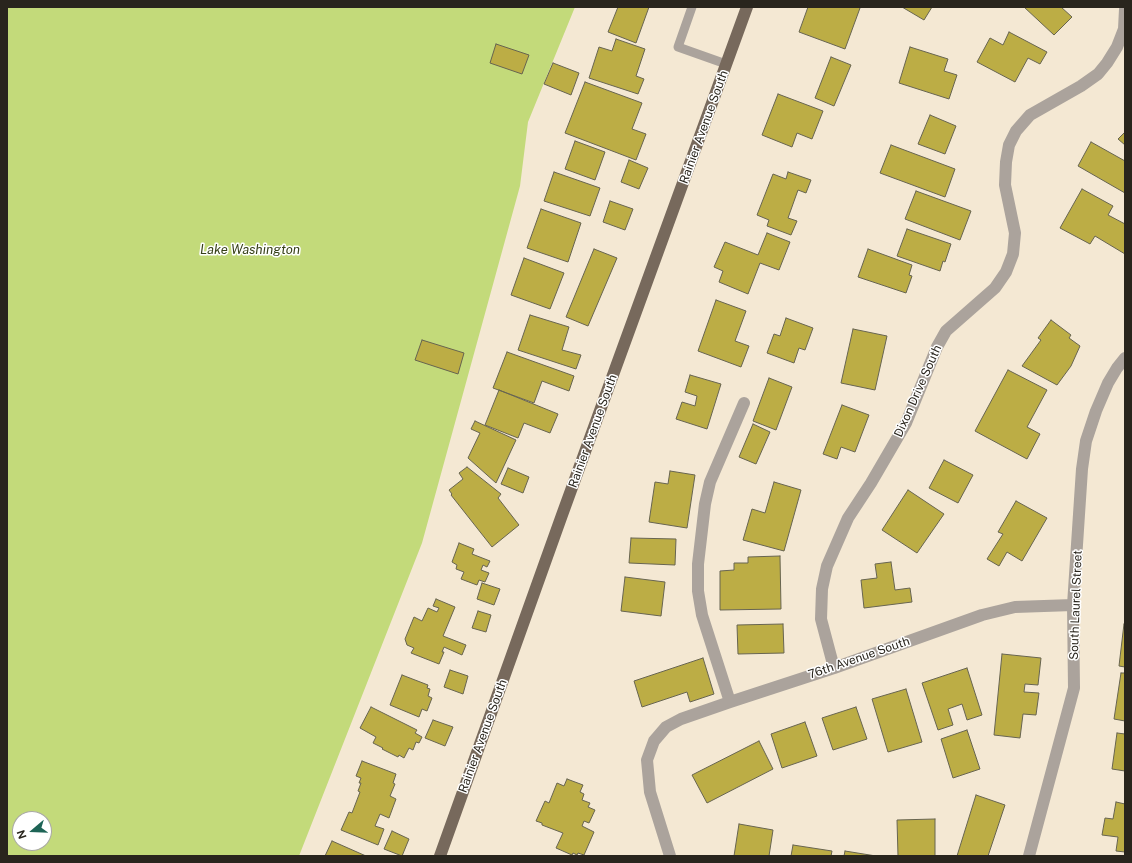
<!DOCTYPE html>
<style>
body{margin:0}
#map{position:relative;width:1132px;height:863px;overflow:hidden;background:#f4e8d3;font-family:"Public Sans",sans-serif}
canvas{display:block}
.frame{position:absolute;inset:0;border:8px solid #29251d;pointer-events:none}
.north{position:absolute;left:12px;top:811px;width:40px;height:40px;box-sizing:border-box;background:#fff;border:1px solid #a9a8a5;border-radius:50%;rotate:251deg;font-size:11px;font-weight:700;line-height:16px;text-align:center;color:#29251d}
.north::after{content:'';display:block;margin:auto;width:14px;height:18px;background:#1e6456;clip-path:polygon(50% 0,100% 100%,50% 72%,0 100%)}
</style>
<div id="map">
<canvas width="1132" height="863"></canvas>
<div class="frame"></div>
<div class="north">N</div>
</div>
<script>
const c = document.querySelector('canvas').getContext('2d');
c.lineJoin = 'round';
function fill(path, color) { c.fillStyle = color; c.fill(path, 'evenodd'); }
const poly = rows => new Path2D(rows.map(r => 'M' + r).join(''));
function stroke(path, color, width, dash) { c.strokeStyle = color; c.lineWidth = width; c.lineCap = dash ? 'butt' : 'round'; c.setLineDash(dash || []); c.stroke(path); }
function drawText(font, color, halo, rows, align = 'center') {
  c.font = font + ' "Public Sans",sans-serif'; c.lineWidth = 3; c.setLineDash([]); c.textBaseline = 'middle'; c.strokeStyle = halo; c.fillStyle = color; for (const [text, x, y, turn = 0] of rows) {
    c.save(); c.translate(x, y); c.rotate((+turn || 0) * Math.PI / 180); c.textAlign = isNaN(turn) ? turn : align; if (halo) c.strokeText(text, 0, 0); c.fillText(text, 0, 0); c.restore();
  }
}
const water = poly([
 [7,7,575,7,528,122,520,186,422,543,299,856,7,856],
 [20,819,44,819,44,843,20,843]
]);
const building = poly([
 [618,7,649,7,636,43,608,32,618,7],
 [808,7,857,7,860,8,845,49,799,32,808,7],
 [902,7,932,7,924,20,902,7],
 [1024,7,1061,7,1072,17,1054,35,1024,7],
 [1009,32,1047,52,1040,64,1028,58,1015,82,977,62,990,38,1003,45,1009,32],
 [616,39,645,49,636,76,644,79,638,94,589,78,599,47,612,51,616,39],
 [496,44,529,55,522,74,490,63,496,44],
 [910,47,948,59,944,71,957,75,949,99,899,83,910,47],
 [831,57,851,65,834,106,815,98,831,57],
 [553,63,579,73,571,95,544,84,553,63],
 [585,82,642,103,632,129,646,134,636,160,565,133,585,82],
 [778,94,823,111,812,139,797,133,792,147,762,135,778,94],
 [930,115,956,126,945,154,918,144,930,115],
 [1125,132,1125,145,1118,139,1125,132],
 [575,141,605,152,595,180,565,169,575,141],
 [1091,142,1125,161,1125,193,1078,166,1091,142],
 [891,145,955,169,945,197,880,173,891,145],
 [629,160,648,168,639,189,621,182,629,160],
 [554,172,600,188,590,216,544,201,554,172],
 [788,172,811,180,806,193,798,190,788,218,797,221,791,235,767,226,769,220,757,215,773,174,786,179,788,172],
 [1082,189,1113,206,1108,215,1125,224,1125,254,1095,236,1090,244,1060,228,1082,189],
 [916,191,971,211,960,240,905,219,916,191],
 [610,201,633,209,625,230,603,222,610,201],
 [541,209,581,223,568,262,527,248,541,209],
 [907,229,951,244,945,262,943,261,940,271,897,256,907,229],
 [767,233,790,242,779,270,760,263,748,294,719,282,723,271,714,267,725,242,758,255,767,233],
 [594,249,617,258,588,326,566,317,594,249],
 [868,249,912,265,909,275,912,276,906,293,858,277,868,249],
 [524,258,564,273,550,309,511,295,524,258],
 [716,300,746,311,735,341,749,346,741,367,698,351,716,300],
 [530,315,569,327,562,350,581,355,576,369,518,350,530,315],
 [786,318,813,328,805,350,799,348,794,363,767,353,774,334,780,336,786,318],
 [1051,320,1071,335,1069,338,1080,346,1071,366,1057,385,1022,366,1041,340,1038,338,1051,320],
 [853,329,887,336,875,390,841,383,853,329],
 [422,340,464,353,458,374,415,360,422,340],
 [507,352,574,376,569,391,542,381,534,403,493,388,507,352],
 [1008,370,1047,390,1027,427,1040,434,1027,459,975,431,1008,370],
 [690,375,721,384,707,429,676,419,682,402,695,406,697,396,685,392,690,375],
 [769,378,792,387,776,430,753,421,769,378],
 [499,390,558,414,550,433,524,423,518,438,485,425,499,390],
 [842,405,869,415,855,452,841,447,837,459,823,454,842,405],
 [475,421,516,440,496,483,468,458,480,433,471,429,475,421],
 [753,424,770,432,756,464,739,457,753,424],
 [944,460,973,475,958,503,929,488,944,460],
 [467,467,501,494,498,498,519,525,492,547,451,495,452,494,449,490,463,479,459,473,467,467],
 [508,468,529,477,523,493,501,484,508,468],
 [670,471,695,475,687,528,649,522,655,482,668,484,670,471],
 [774,482,801,490,784,551,743,540,752,509,765,513,774,482],
 [908,490,944,514,917,553,882,530,908,490],
 [1016,501,1047,518,1022,561,1007,552,999,566,987,559,1003,534,998,532,1016,501],
 [631,538,676,539,675,565,629,563,631,538],
 [459,543,474,549,472,554,490,561,487,567,483,565,481,570,489,573,485,582,479,580,477,585,461,579,464,572,456,569,457,565,452,562,459,543],
 [780,556,781,609,720,610,720,571,734,570,734,563,748,563,748,557,780,556],
 [891,562,895,590,910,588,912,602,864,608,861,580,877,578,875,564,891,562],
 [625,577,665,582,661,616,621,611,625,577],
 [482,583,500,589,494,605,477,599,482,583],
 [436,599,455,607,443,636,466,645,462,655,444,647,442,652,444,652,439,664,411,653,414,648,407,645,405,639,414,617,422,621,428,608,437,612,439,608,433,606,436,599],
 [478,611,491,615,486,632,472,628,478,611],
 [783,624,784,653,738,654,737,625,783,624],
 [1124,624,1125,624,1125,667,1119,666,1124,624],
 [1002,654,1041,658,1038,685,1025,684,1024,692,1039,693,1036,715,1023,714,1020,738,994,735,1002,654],
 [703,658,714,694,690,702,687,692,642,707,634,681,703,658],
 [967,668,982,715,967,720,962,704,948,709,953,725,938,730,922,683,967,668],
 [450,670,468,676,463,694,444,687,450,670],
 [1121,673,1125,673,1125,721,1114,719,1121,673],
 [402,675,428,685,427,688,430,689,428,696,432,698,427,711,422,709,419,717,390,705,402,675],
 [906,689,922,742,888,752,872,699,906,689],
 [371,707,417,730,415,733,422,737,419,743,416,742,413,750,409,748,404,758,399,755,398,757,382,749,383,748,373,743,376,737,360,728,371,707],
 [856,707,867,739,833,750,822,718,856,707],
 [433,720,453,727,445,746,425,738,433,720],
 [805,722,817,756,782,768,771,734,805,722],
 [967,730,980,769,953,778,941,739,967,730],
 [1117,733,1125,734,1125,771,1112,769,1117,733],
 [759,741,773,769,707,803,692,775,759,741],
 [362,761,396,774,393,783,395,784,390,796,396,799,389,818,380,814,375,826,384,829,378,845,341,830,349,812,352,813,360,792,358,791,361,783,359,783,361,778,356,776,362,761],
 [567,779,583,785,580,792,584,794,582,800,590,803,588,807,595,810,589,823,584,821,582,826,594,832,584,855,578,853,577,855,573,853,572,855,556,848,563,833,542,825,542,823,536,821,545,801,549,803,557,783,564,786,567,779],
 [976,795,1005,805,988,856,957,856,976,795],
 [1116,802,1125,804,1125,852,1116,851,1118,837,1102,835,1105,818,1113,819,1116,802],
 [935,819,935,856,898,856,897,820,935,819],
 [739,824,773,830,769,856,734,856,739,824],
 [392,831,409,839,402,856,384,849,392,831],
 [332,841,366,856,325,856,332,841],
 [793,845,832,851,831,856,791,856,793,845],
 [845,851,876,856,844,856,845,851]
]);
const lane = poly([
 [692,7,678,47,726,64]
]);
const street = poly([
 [834,668,821,619,822,589,827,566,848,518,871,483,906,423,937,347,946,331,995,288,1006,272,1013,254,1015,233,1005,185,1006,162,1009,145,1016,131,1030,115,1081,86,1098,74,1107,63,1117,47,1124,29,1125,9],
 [730,702,702,615,698,591,698,564,705,504,710,482,744,403],
 [670,856,650,792,647,760,654,741,666,727,681,719,730,702,834,668,982,615,1015,607,1073,605],
 [1029,856,1074,688,1073,605,1082,469,1086,441,1096,411,1108,383,1117,368,1125,358]
]);
const primary = poly([
 [440,856,562,515,747,7]
]);
const streetNames = [
 ["Rainier Avenue South",704,127,-70],
 ["Dixon Drive South",918,391,-66],
 ["Rainier Avenue South",593,431,-70],
 ["South Laurel Street",1076,605,-88],
 ["76th Avenue South",859,658,-19],
 ["Rainier Avenue South",483,736,-70]
];
const waterNames = [
 ["Lake Washington",250,250]
];
fill(water, '#c3da7a');
fill(building, '#bcad45');
stroke(building, '#676450', 1);
stroke(lane, '#aba39c', 9);
stroke(street, '#aba39c', 12);
stroke(primary, '#77695c', 12);
drawText('12px', '#29251d', '#fff', streetNames);
drawText('italic 13px', '#363f17', '#fff', waterNames);
</script>
